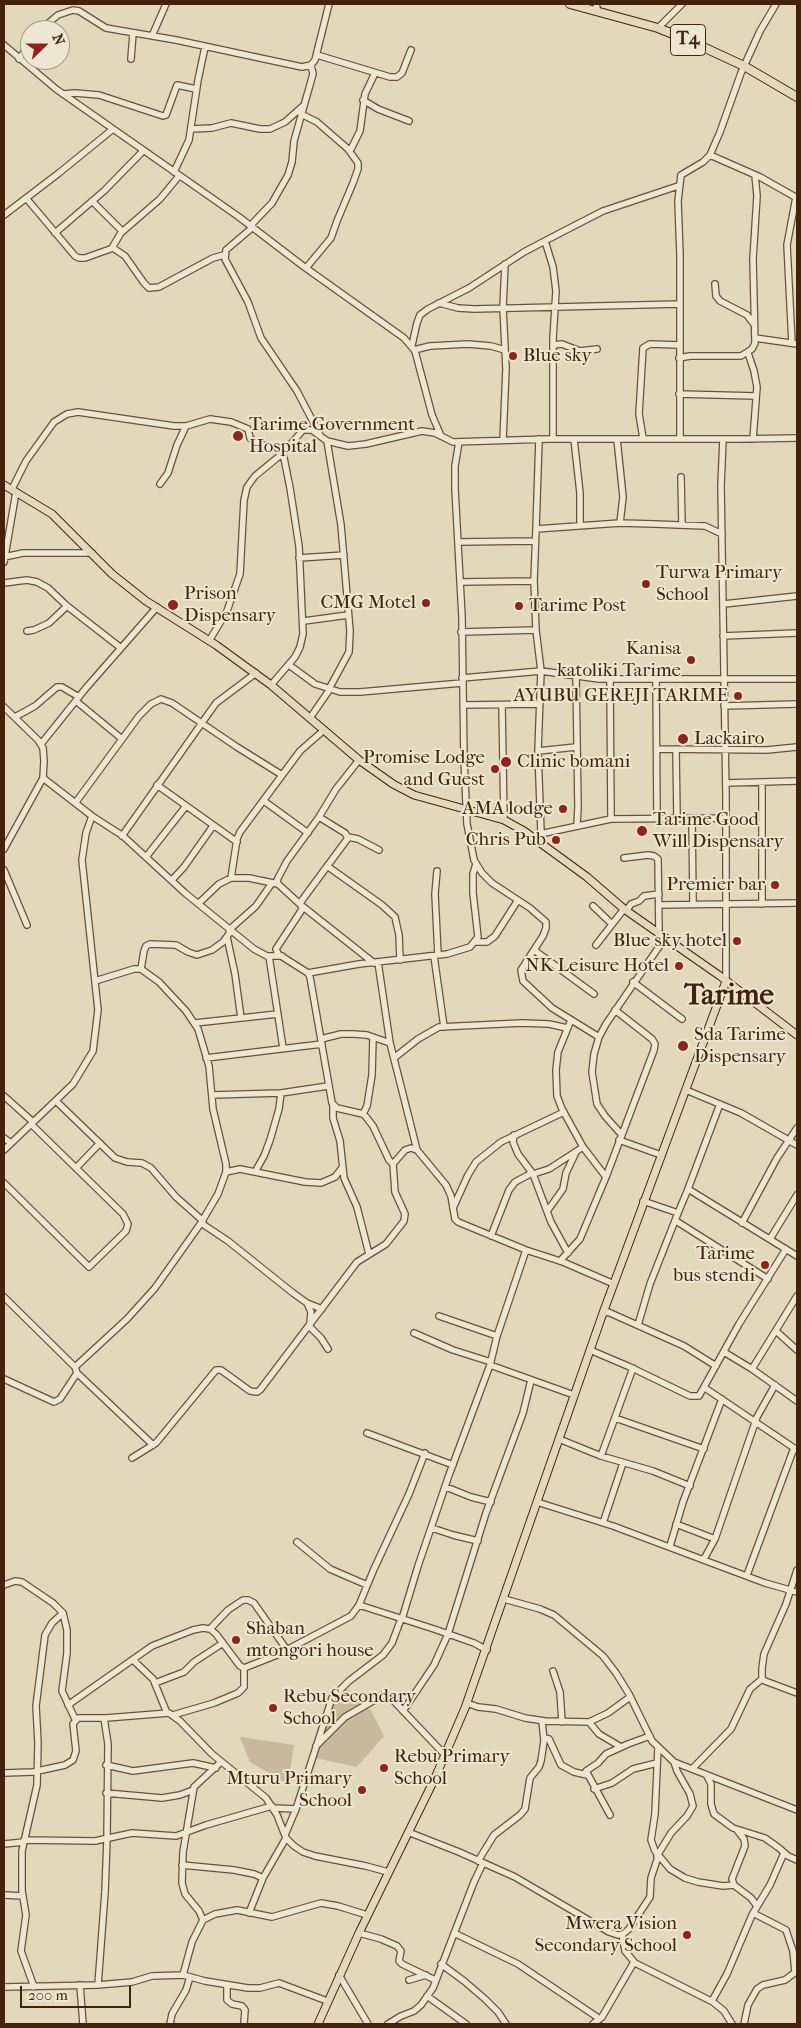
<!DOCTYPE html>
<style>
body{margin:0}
#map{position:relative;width:801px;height:2028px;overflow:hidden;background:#e3d8ba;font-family:"IM FELL French Canon",serif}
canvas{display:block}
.frame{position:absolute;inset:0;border:5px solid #42240b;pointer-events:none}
.north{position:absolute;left:20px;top:20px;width:50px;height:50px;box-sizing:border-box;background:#ede6d2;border:1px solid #a99882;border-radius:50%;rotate:68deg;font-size:14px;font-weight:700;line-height:20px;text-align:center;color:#42240b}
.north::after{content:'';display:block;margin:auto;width:18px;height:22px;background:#8f2418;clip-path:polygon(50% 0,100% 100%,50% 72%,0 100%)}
.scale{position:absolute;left:20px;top:1986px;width:111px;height:22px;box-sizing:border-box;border:2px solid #42240b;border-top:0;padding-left:6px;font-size:15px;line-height:18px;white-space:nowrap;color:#42240b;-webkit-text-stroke:4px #ede6d2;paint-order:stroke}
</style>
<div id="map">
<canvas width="801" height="2028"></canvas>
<div class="frame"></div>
<div class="north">N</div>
<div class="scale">200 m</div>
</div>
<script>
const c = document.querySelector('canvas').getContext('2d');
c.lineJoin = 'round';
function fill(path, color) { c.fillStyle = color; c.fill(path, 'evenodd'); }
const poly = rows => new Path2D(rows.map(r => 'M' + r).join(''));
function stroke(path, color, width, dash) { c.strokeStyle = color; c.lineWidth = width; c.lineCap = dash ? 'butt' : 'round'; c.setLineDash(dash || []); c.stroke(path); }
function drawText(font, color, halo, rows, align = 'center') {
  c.font = font + ' "IM FELL French Canon",serif'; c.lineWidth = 4; c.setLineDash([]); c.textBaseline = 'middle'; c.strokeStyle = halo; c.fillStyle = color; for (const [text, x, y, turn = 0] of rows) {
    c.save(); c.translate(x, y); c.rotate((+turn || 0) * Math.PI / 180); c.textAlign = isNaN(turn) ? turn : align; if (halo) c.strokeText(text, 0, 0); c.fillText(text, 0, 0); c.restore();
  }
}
const green = poly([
 [344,1687,371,1711,384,1736,357,1767,315,1758,329,1708],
 [240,1737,294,1745,288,1784,250,1762]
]);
const minor = poly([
 [596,4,598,12],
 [658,28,682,4],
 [40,30,58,15,73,10,79,11,106,28,176,40,302,67,311,65,315,60,329,4],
 [152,36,166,4],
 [4,45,56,89,239,217,303,266,404,338,415,351,432,415,441,436],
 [317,55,390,77,397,77,402,73,411,50],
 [19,59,30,44],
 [131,59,133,33],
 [63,94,75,93,99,95,163,116,166,115,177,85,196,89],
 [363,100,378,109,409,121],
 [301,114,317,122,348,149,358,163,358,169,353,183,337,221,331,238,306,268],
 [191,129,212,128,231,123,260,129,270,129,285,122,303,106],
 [350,151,360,131,365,94,375,73],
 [710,155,760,177,797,198],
 [174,172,189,140,198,80,205,47],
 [26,198,75,256,79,258,85,258,113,248,125,256,144,283,149,288,159,287,213,258,224,255],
 [92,201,122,231,112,248],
 [4,215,59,173,113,129],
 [251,225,272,203,288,175,292,162,294,141,313,74,311,65],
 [253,227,226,250,225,259,248,302,261,338,297,391,320,435],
 [122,232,160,199,179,176],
 [55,233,104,191,143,151],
 [545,241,553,267,556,291,553,339,553,439],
 [715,284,716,296,720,301,747,315,753,323],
 [439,303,458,308,474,309,680,304],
 [755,338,797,344],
 [792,343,787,245,796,197],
 [412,345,417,323,420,315,428,309,469,288,524,252,564,231,603,211,678,186],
 [553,345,562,344,580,351,597,349],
 [414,350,430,346,468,344,491,346,505,350],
 [748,353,754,371,757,387,753,439],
 [679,358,690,356,741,356,752,349,755,343,753,259,757,196,755,175],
 [679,394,756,396],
 [643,438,639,414,643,348,650,344,679,345],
 [680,438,680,255,678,201,681,175,703,162,710,155,720,132,741,73,760,31,776,4],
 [574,439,580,493,580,526],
 [617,439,623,497,620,523],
 [723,439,721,486,726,796,726,981],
 [503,440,506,369,503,307,505,264],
 [327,441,341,525,350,631,349,652,329,689],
 [459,442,455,466,455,489,462,617,464,759,467,824,474,860,482,873,492,883,530,908,546,922,546,928,543,936,521,970,523,981,552,1008,599,1037],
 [681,477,682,525],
 [160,484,168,473,177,445,186,426],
 [12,489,26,461,54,422,67,414,78,412,174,426,186,426,210,419,231,422,248,429,250,438,257,443,284,452],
 [536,529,539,439],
 [459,542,535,541],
 [4,557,23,553,92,553],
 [299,558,344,555],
 [4,562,16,492],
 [460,582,534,581],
 [4,583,27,580,37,582,48,588,67,606,121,648],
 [724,604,797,596],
 [304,621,348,615],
 [27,631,34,630,49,623,67,606],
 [461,632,536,630],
 [723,636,797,633],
 [209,641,227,611,240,574,244,500,247,487,255,476,283,453,303,430,312,430,327,441,348,446,366,444,422,431,435,433,453,442,549,439,740,439,797,438],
 [289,665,315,684,340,692,360,692,462,683],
 [576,675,578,807,577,825],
 [462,678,541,671,599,679,797,679],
 [610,679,611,819],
 [656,679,657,818],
 [271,685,295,657,300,647,303,634,299,546,290,488,283,453],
 [76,701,122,739],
 [463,705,539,704],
 [502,705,504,820],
 [724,706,797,704],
 [4,707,38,740,43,748,44,761,43,778,4,849],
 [15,717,35,706,57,687,62,687,79,697],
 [310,718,330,689],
 [41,744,86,688,157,607],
 [657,749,767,750,797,747],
 [676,749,677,818],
 [538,751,576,747],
 [359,760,336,789,319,817,287,861,277,880,278,884,302,906,301,911,276,949,278,954,308,973,310,977,332,1103,337,1108,363,1114,366,1117,373,1126,389,1160,393,1164,405,1150,411,1148,417,1150,446,1185,451,1196,455,1219,458,1222,526,1250,563,1262,614,1284],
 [43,778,92,816,123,836,185,893,254,949,267,956,282,956],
 [726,783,797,781],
 [762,783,762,904],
 [157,785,237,842],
 [264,801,308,833],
 [76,802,139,716,151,704,161,699,172,703,237,747,282,775],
 [692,818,693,903],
 [541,833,538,751,541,671,536,630,534,581,536,529,620,523,654,524,705,526,722,534],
 [540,834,611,819,726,818],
 [122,836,216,703,256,673],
 [348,837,358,839,379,850],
 [146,857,186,806],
 [624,858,648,855,654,856,658,859,659,934],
 [327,866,382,905,395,917,399,935,400,960],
 [4,870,27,925],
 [437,871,435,894,438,955],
 [231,878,237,839,240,832,300,751,324,730],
 [172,880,184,867,213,826],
 [199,903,219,884,231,878,249,878,278,884],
 [300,903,348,838,345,833,319,817],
 [660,905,797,903],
 [302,906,374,963],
 [593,906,612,924],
 [627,910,631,904,639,901,644,896,659,894],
 [229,930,256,906,272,883],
 [227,937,235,974,241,1018],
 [476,942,487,942,495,936,518,900],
 [596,945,624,909],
 [534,950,594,994],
 [269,956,283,1048],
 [434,956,444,1027],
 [378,962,390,1043,417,1150],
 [141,969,144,951,146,946,150,944,176,945,188,952,197,955,212,950,223,942,231,931],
 [308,973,359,964,447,954,470,947,478,937,473,893,473,874,476,864],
 [95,981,134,969,141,969,159,982,186,1011,198,1029,209,1066,213,1109,226,1164,226,1172,218,1194,201,1223,155,1288,127,1319,75,1367,77,1373,153,1445],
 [633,982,682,1019],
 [571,1020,558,1052,556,1070,557,1096,562,1109,583,1147,606,1177],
 [195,1023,278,1014],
 [321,1039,341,1034,353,1034,367,1035,390,1043],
 [206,1058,322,1044],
 [394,1058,418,1039,439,1027,522,1023,549,1024,567,1028],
 [686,1090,741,1113,797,1145],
 [212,1095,281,1093,328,1086],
 [4,1096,33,1122],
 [56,1101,115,1158,127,1162,142,1163,151,1168,176,1197,203,1221],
 [333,1104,333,1118,340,1141,344,1178,357,1207,369,1254],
 [363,1114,367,1106,372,1075,373,1037],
 [621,1134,605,1116,597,1104,592,1072,594,1054,599,1037,606,1024,665,938],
 [514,1135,513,1142,518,1154,533,1174,551,1222,568,1253],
 [4,1138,11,1143],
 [619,1140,661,1155],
 [4,1150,73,1084,93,1051,98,1010,82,860,86,833,92,816],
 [76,1168,100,1143],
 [226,1172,240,1169,305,1182,321,1183,335,1177,342,1168],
 [255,1172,264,1156,270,1140,279,1109,281,1093],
 [533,1174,549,1169,583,1147],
 [4,1183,89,1267,126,1231,128,1224,123,1214,31,1124],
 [688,1189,720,1104],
 [643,1201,678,1213,688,1189,797,1256],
 [453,1208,468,1175,476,1162,501,1142,564,1112],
 [548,1210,563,1189,566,1173,576,1152],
 [676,1221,768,1279],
 [201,1223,228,1241,293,1293,307,1303,322,1309],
 [742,1223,777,1158,797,1128],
 [491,1236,509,1190,515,1182,532,1173],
 [770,1239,797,1195],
 [560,1261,580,1239,606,1177,654,1050,655,1044,652,1039,615,1010],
 [4,1297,75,1367],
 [307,1303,311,1312,310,1324],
 [603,1313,608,1312,684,1346,716,1366],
 [439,1316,497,1336],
 [638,1325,650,1284,678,1213],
 [309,1326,321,1338,328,1349],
 [776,1331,797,1350],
 [414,1333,453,1350,491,1362],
 [590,1350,630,1367,690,1396,699,1396,739,1324,786,1249],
 [724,1352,752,1369,797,1401],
 [490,1365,574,1395],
 [752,1369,797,1296],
 [4,1379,54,1402,60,1399,77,1373],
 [705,1388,797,1450],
 [615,1418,704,1449],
 [367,1433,453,1465],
 [559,1439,601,1456,653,1471,690,1486],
 [601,1456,633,1368],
 [132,1458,156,1443,216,1370,221,1370,250,1391,257,1392,260,1390,357,1262,386,1244,404,1221,405,1214,395,1192,393,1164],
 [446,1487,471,1497,491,1502],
 [537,1502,613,1526,765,1583,797,1592],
 [603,1523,623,1463],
 [676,1524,715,1539],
 [432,1528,453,1535,478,1541],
 [297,1542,330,1569,367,1585],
 [670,1546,683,1502,722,1399],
 [704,1559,715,1539,757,1417,775,1385],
 [797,1570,786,1604,764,1654,762,1668,762,1679,765,1681,797,1693],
 [747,1575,794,1448],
 [4,1585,15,1581,22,1582,53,1603,63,1613,67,1630,67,1653,62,1691,75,1719],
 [504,1599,540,1609,554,1615,603,1656,616,1673,629,1694,652,1741,674,1762,797,1810],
 [359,1605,434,1629,474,1643,487,1650],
 [402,1619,418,1566,449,1475,490,1365,497,1336,526,1250],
 [210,1629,228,1610,243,1600,248,1600,254,1603,287,1650],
 [133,1660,153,1679,167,1713],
 [553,1671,560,1692,562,1722],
 [155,1683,184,1672,194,1662,223,1643],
 [467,1703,478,1707,496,1709,525,1718,545,1721,589,1722,608,1713,630,1697],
 [68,1705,152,1646,193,1630,203,1628,210,1629,216,1634,240,1666,244,1668,277,1655,351,1616,359,1605,374,1569,409,1494,425,1453],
 [403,1711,434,1665,448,1634,486,1513,523,1413,531,1380],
 [173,1715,214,1703,238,1693,244,1687,244,1668],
 [589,1722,599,1734,621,1747],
 [544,1738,549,1739,561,1765,574,1772,587,1775],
 [316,1746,345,1717,385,1694,390,1697,445,1755],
 [658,1747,655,1814,651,1840,655,1851,670,1869,685,1878,698,1882,723,1886,734,1885],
 [106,1765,133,1771,193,1763,216,1768],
 [692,1769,731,1729,750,1689,762,1679],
 [4,1773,33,1772,65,1765,73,1760,76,1751,73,1724,78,1718,106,1718,169,1713,180,1721,212,1754,266,1798,277,1815,286,1838,294,1846,303,1852,315,1856,366,1866,388,1872],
 [707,1776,711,1784,711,1804,714,1814,733,1828,765,1838,779,1848,788,1856,797,1860],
 [594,1789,612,1783,633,1769,657,1763],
 [106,1793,162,1798,180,1795,193,1790],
 [274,1808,296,1809],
 [610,1815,586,1771,598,1763,606,1754,628,1744,650,1736],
 [737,1830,744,1839,745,1846,732,1879,734,1885,751,1898,757,1906],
 [408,1832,459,1852,515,1877,609,1932,618,1935,623,1934,629,1929,650,1897,651,1878,658,1857],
 [285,1835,296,1809,332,1698,349,1681,383,1655,392,1643,401,1619],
 [24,1840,95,1841,132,1833,176,1836,206,1825,272,1806],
 [4,1844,24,1842],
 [657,1856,671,1833,687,1816,693,1806,690,1794,677,1771,674,1762],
 [478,1861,494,1835,520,1815,525,1809,530,1778,539,1767,541,1761,544,1741,542,1721],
 [182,1865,234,1870,254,1874,263,1878],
 [4,1895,23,1896],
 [249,1913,263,1878,286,1838],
 [753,1913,786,1930,793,1951,795,1972],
 [203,1920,199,1911,185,1894,182,1883,183,1852,194,1787,221,1762],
 [359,1933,381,1939,397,1946,401,1951,399,1961,402,1964,435,1980],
 [454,1933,518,1964,600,2019],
 [622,1934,625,1951,635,1963,713,2002,724,2011,732,2024],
 [441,1964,464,1981,485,1999,498,2012,506,2024],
 [183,1975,192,1942,203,1920,215,1914,237,1910,272,1917,321,1903,338,1906,367,1915],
 [339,1975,368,2024],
 [409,1980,426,1975],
 [80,1985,83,2024],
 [98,1985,105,1892,107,1839,108,1744,104,1718],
 [227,1985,227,2000,232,2004,242,2006,245,2010,244,2024],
 [4,1987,98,1985,132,1982,152,1976,183,1975,205,1981,248,1988,260,1988,279,1983,327,2001],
 [34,1987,21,1951,26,1915,22,1891,22,1851,37,1785,38,1743,36,1706,45,1635,52,1623,63,1613],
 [427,1996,466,2024],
 [712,2001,727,1974,752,1915,770,1885,784,1853],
 [170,2024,172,2014,186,1990,190,1977],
 [388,2024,401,2016,414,2011,421,2005,433,1988,474,1882,483,1863],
 [593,2024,602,2017,634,1962],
 [744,2024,748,2005,757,1989,763,1985,785,1980,797,1971]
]);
const major = poly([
 [4,485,52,514,112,574,146,601,216,645,271,685,359,760,393,784,414,795,504,820,524,831,587,877,624,909,720,976,797,1035],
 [318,2024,359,1933,435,1778,465,1708,603,1313,726,981]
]);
const highway = poly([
 [570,4,658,28,688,40,744,66,797,97]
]);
const markers = [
 [513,356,5,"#8f2418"],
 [238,436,6,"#8f2418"],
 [646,584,5,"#8f2418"],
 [426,603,5,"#8f2418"],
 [173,605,6,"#8f2418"],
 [519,606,5,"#8f2418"],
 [691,660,5,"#8f2418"],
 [738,696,5,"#8f2418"],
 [683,739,6,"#8f2418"],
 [506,762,6,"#8f2418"],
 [495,769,5,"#8f2418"],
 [563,809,5,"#8f2418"],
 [642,831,6,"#8f2418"],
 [556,840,5,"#8f2418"],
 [775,885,5,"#8f2418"],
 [737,941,5,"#8f2418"],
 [679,966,5,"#8f2418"],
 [683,1046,6,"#8f2418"],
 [765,1265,5,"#8f2418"],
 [236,1640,5,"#8f2418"],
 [273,1708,5,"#8f2418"],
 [384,1768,5,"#8f2418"],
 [362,1790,5,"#8f2418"],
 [687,1935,5,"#8f2418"]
];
const shields = [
 [688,40,35]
];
const shieldNames = [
 ["T4",688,40]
];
const poiNames = [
 ["Blue sky",523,356],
 ["Tarime Government",249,425],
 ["Hospital",249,447],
 ["Turwa Primary",656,573],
 ["School",656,595],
 ["Prison",184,594],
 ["Dispensary",184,616],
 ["CMG Motel",416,603,"right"],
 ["Tarime Post",529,606],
 ["Kanisa",681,649,"right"],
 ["katoliki Tarime",681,671,"right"],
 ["AYUBU GEREJI TARIME",728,696,"right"],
 ["Lackairo",694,739],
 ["Promise Lodge",485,758,"right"],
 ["and Guest",485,780,"right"],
 ["Clinic bomani",517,762],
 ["AMA lodge",553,809,"right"],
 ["Tarime Good",653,820],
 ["Will Dispensary",653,842],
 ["Chris Pub",546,840,"right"],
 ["Premier bar",765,885,"right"],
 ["Blue sky hotel",727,941,"right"],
 ["NK Leisure Hotel",669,966,"right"],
 ["Sda Tarime",694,1035],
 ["Dispensary",694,1057],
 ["Tarime",755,1254,"right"],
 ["bus stendi",755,1276,"right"],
 ["Shaban",246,1629],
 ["mtongori house",246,1651],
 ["Rebu Secondary",283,1697],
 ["School",283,1719],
 ["Rebu Primary",394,1757],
 ["School",394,1779],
 ["Mturu Primary",352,1779,"right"],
 ["School",352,1801,"right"],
 ["Mwera Vision",677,1924,"right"],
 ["Secondary School",677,1946,"right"]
];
const townNames = [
 ["Tarime",729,997]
];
fill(green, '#c8b99c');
stroke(minor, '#6a5137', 8);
stroke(major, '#42240b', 9);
stroke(highway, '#42240b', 10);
stroke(minor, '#ede6d2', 5.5);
stroke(major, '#e3d8ba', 7);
stroke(highway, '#e3d8ba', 8);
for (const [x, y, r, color] of markers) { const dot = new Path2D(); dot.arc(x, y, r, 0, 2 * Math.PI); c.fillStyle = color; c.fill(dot); stroke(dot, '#ede6d2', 2); }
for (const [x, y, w] of shields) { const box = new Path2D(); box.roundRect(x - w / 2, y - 15.5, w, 31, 4); c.fillStyle = '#ede6d2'; c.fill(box); stroke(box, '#42240b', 1); }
drawText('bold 18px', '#42240b', null, shieldNames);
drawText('19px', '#42240b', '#ede6d2', poiNames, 'left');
drawText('bold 29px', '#42240b', '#ede6d2', townNames);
</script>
